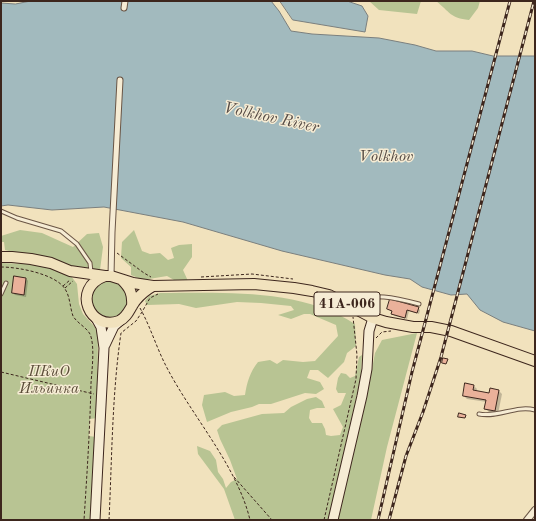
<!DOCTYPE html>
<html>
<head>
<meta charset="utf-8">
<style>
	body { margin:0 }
	#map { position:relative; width:536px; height:521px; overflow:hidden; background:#f1e2bd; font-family:"Old Standard TT",serif }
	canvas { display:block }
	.frame { position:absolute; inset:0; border:2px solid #3d261d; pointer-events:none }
</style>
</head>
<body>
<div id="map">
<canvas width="536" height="521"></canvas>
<div class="frame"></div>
</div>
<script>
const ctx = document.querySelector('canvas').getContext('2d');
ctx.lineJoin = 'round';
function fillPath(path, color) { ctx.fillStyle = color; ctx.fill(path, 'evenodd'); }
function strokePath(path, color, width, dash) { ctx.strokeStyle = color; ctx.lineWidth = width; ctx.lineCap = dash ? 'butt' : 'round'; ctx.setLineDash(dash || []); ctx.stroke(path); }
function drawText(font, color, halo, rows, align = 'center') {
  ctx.font = font + ' "Old Standard TT",serif'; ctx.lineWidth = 3; ctx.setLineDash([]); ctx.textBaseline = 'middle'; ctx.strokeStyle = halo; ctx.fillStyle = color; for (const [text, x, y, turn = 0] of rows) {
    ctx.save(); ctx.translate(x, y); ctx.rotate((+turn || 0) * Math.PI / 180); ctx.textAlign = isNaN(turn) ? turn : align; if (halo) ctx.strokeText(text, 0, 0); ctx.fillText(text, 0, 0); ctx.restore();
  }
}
fillPath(new Path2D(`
	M 369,1 L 421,1 L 417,14 L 379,10 Z
	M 436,1 L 480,1 L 478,8 L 469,20 C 450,18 450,12 436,1 Z
	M 20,230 L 42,233 L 73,247 L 87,234 L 99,233 L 103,247 L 100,270 L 74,267 L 5,250 L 4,242 L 1,242 L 1,236 Z
	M 134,230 L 142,251 L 150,254 L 160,253 L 168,260 L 174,258 L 171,248 L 179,245 L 192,244 L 192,257 L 183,270 L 188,281 L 174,280 L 167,276 L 143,280 L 131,275 L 131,267 L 121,258 L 122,242 Z
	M 1,263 L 29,264 L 49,268 L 71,276 L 77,284 L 79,304 L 83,314 L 95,327 L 98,335 L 97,418 L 90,419 L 89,436 L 96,437 L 90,520 L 1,520 Z
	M91 299a19 19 0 1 1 38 0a19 19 0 1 1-38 0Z
	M 160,293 C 223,293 300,288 355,324 L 356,346 L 347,353 L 344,362 L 328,378 L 318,370 L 310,370 L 307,378 L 320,382 L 324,389 L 316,394 L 305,393 L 271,404 L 259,404 L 252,407 L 231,412 L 207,422 L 202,405 L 204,395 L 225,392 L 234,396 L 245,395 C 247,382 250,372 258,362 L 270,360 L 277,364 L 283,360 L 303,362 L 315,361 L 338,336 L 336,325 L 310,314 L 304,314 L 291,319 L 278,315 L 294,310 L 291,306 L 261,303 L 237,302 L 196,308 L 179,304 L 147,305 L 145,301 L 149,296 Z
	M 417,333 L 387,447 L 371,520 L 338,520 L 366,401 L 375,353 L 382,340 Z
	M 362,355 L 361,377 L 328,520 L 235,520 L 224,489 L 198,454 L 197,446 L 210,451 L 216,460 L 218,472 L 223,479 L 226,488 L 231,482 L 237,479 L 230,460 L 220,439 L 217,430 L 222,425 L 262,414 L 284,413 L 291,407 L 307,399 L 316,397 L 322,401 L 325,408 L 317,408 L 310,410 L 309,418 L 312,423 L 322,423 L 325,429 L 326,435 L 331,436 L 340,435 L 343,427 L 333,409 L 341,405 L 346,393 L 338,393 L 336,389 L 338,378 L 341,373 L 346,374 L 350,378 L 355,376 L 359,357 Z`), '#b8c493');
const water = new Path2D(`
	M 31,1 L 271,1 L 279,11 L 291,31 L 312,34 L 379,38 L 415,45 L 436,51 L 472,51 L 493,56 L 535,56 L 535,331 L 503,322 L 480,310 L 467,294 L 451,295 L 422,287 L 410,279 L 385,275 L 282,251 L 183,222 L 104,207 L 52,210 L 8,205 L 1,206 L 1,3 L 15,4 Z
	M 280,1 L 347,1 L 362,6 L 368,16 L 365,32 L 293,20 Z`);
fillPath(water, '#a2babe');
strokePath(water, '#7a7f7e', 1);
fillPath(new Path2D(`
	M 26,278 L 28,281 L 26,297 L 15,295 L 13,293 Z
	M 418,308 L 420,310 L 419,314 L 409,311 L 407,319 L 395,316 L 392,314 L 393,312 L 388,309 Z
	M 466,385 L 474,386 L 477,389 L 476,392 L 490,394 L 491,389 L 499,391 L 502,394 L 498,414 L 489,412 L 486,409 L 487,402 L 467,399 L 464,396 Z`), '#0003');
const building = new Path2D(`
	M 14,276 L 26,278 L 24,295 L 12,293 Z
	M 390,299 L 419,307 L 417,313 L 407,310 L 405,318 L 391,314 L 392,311 L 387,309 Z
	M 443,358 L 448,359 L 446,364 L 442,363 Z
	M 465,383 L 474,385 L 473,390 L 489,393 L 490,388 L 499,390 L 495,411 L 484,409 L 486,400 L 463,396 Z
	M 459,413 L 466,415 L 465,418 L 458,417 Z`);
fillPath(building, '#eab19a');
strokePath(building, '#3d261d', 1);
const service = new Path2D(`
	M 1,211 L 17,218 L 61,231 L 77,244 L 90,263 L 91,272
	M 1,294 L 6,283
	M 349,302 C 372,292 396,298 419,304
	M 479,414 C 498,418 516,405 535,410`);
const pedestrian = new Path2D(`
	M 124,8 L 125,1
	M 111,276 L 112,232 L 120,80`);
const minor = new Path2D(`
	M 527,520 L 535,510`);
const secondary = new Path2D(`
	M 105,345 L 114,326 L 122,319
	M 95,520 L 104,348 L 101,327 L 96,318
	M 333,520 L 362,396 L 367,369 L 369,331 L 373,318`);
const primary = new Path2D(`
	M 1,257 L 12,257 L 31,259 L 51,263 L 70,271 L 105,276 L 111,276 L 133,283 L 153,286 L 254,284 L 294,288 L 312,291 L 329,295 L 373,318 L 386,322 L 413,327 L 431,327 L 451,331 L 535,361
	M 105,276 C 70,289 91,332 119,321 C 128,317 130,307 136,300 C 141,294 146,290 153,286
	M 122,280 C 130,288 133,294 132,306`);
strokePath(service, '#6a5545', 5);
strokePath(pedestrian, '#6a5545', 7);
strokePath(minor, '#6a5545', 8);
strokePath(secondary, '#3d261d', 11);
strokePath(primary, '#3d261d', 12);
strokePath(new Path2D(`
	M 117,253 L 144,273 L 151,277
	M 1,267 C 18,267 56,274 65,289 C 70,296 70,308 73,316 C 77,323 86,327 90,334 C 95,345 92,370 91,383 C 90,428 87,474 84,520
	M 201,277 L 252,274 L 293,279
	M 63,286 L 70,280
	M 65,288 L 73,281
	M 140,308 C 150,326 156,346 165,364 C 190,414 237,465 250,520
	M 376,338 L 382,332 L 391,331
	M 1,372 L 94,394
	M 234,477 L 272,520
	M 109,520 C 112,458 112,394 121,333 L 136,321 L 142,312 L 150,298 L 158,294
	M 324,520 L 356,379 L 357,355 L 353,317`), '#3d261d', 1, [3, 2]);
strokePath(service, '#f6ecd4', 3);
strokePath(pedestrian, '#f6ecd4', 5);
strokePath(minor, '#f6ecd4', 6);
strokePath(secondary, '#f6ecd4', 9);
strokePath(primary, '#f1e2bd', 10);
const rail = new Path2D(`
	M 378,520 L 412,372 L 510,1
	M 389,520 L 406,456 L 423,412 L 441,357 L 534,1`);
strokePath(rail, '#3d261d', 3);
strokePath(rail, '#f6ecd4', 1.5, [4.5]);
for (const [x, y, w] of [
	[347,304,66]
]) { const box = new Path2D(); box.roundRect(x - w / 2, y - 12, w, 24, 3); ctx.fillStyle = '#f6ecd4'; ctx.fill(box); strokePath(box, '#3d261d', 1); }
drawText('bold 14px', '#3d261d', null, [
	["41А-006",347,304]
]);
drawText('italic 15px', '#5c4e3a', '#f6ecd4', [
	["ПКиО",49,372],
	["Ильинка",49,389]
]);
drawText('italic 16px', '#564b45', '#f6ecd4', [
	["Volkhov River",271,118,12],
	["Volkhov",386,157]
]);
</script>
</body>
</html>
